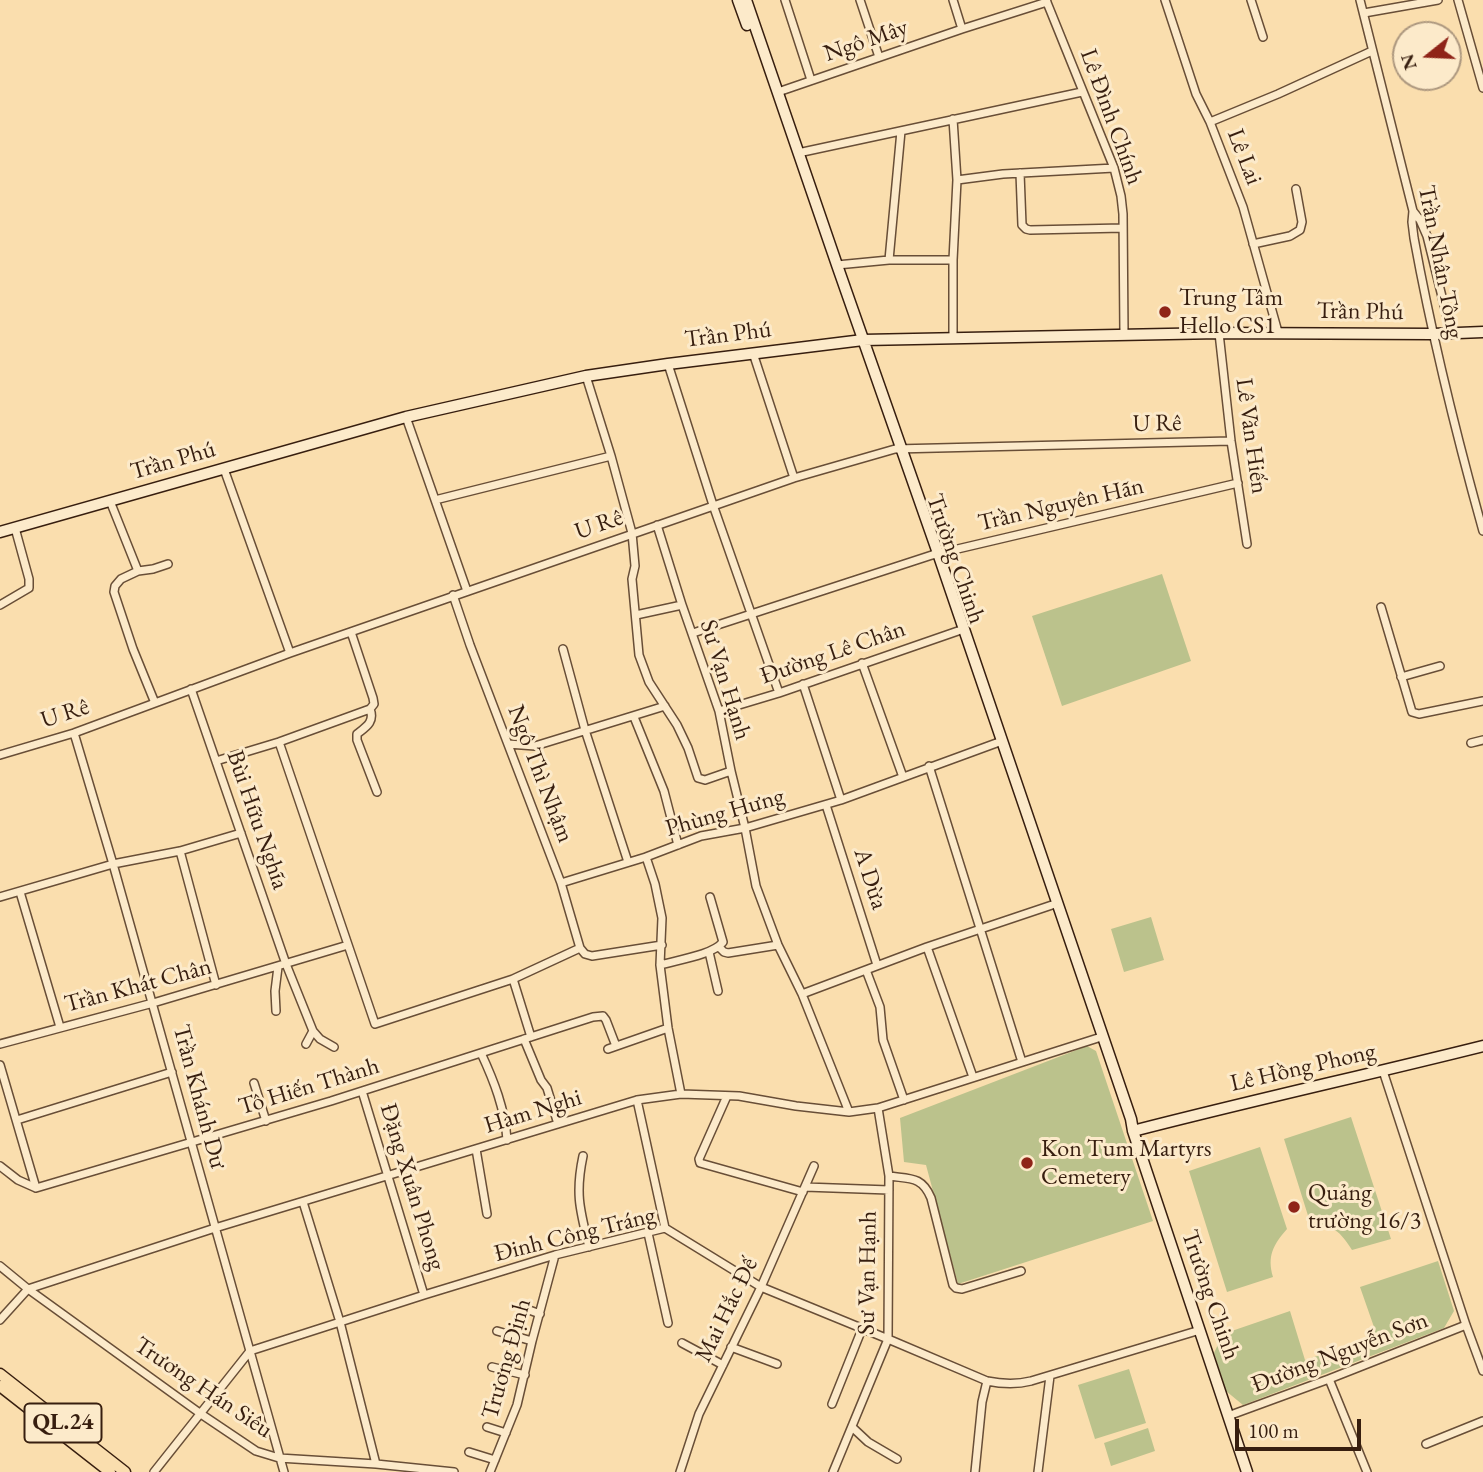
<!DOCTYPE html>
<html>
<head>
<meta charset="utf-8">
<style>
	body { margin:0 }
	#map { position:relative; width:1483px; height:1472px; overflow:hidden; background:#fadeae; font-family:"EB Garamond",serif }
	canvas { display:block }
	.north { position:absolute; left:1392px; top:21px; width:70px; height:70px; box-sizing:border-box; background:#fceaca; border:2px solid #ad987f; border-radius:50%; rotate:252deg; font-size:19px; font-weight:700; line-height:28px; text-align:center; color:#371e0f }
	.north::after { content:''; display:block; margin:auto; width:24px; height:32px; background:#8f2418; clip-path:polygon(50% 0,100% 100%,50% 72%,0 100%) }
	.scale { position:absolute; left:1235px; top:1419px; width:126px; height:32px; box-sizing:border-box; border:4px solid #371e0f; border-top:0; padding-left:9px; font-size:21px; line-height:24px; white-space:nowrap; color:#371e0f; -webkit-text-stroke:5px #fceaca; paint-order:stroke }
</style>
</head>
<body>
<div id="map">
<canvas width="1483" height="1472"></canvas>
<div class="north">N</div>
<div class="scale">100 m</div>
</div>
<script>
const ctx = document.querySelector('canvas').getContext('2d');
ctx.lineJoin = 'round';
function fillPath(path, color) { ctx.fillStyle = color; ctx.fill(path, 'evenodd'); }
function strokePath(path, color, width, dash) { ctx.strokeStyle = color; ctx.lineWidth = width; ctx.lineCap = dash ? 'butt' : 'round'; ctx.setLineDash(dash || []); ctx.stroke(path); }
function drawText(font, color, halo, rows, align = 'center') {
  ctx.font = font + ' "EB Garamond",serif'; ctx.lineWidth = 6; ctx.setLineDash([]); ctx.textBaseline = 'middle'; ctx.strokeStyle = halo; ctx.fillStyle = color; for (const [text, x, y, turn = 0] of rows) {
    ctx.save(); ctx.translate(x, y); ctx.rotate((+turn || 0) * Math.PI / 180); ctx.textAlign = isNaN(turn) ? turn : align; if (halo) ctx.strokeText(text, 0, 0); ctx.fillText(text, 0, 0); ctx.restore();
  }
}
fillPath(new Path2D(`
	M 1162,574 L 1191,661 L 1062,706 L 1032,616 Z
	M 1151,917 L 1164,960 L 1124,972 L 1111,929 Z
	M 1087,1046 L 1096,1051 L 1153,1221 L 958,1284 L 926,1165 L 904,1162 L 900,1118 Z
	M 1351,1117 L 1391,1239 L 1352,1250 C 1340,1231 1334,1226 1310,1222 L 1284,1139 Z
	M 1260,1147 L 1287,1229 C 1273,1245 1267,1256 1273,1277 L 1227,1292 L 1189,1171 Z
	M 1438,1261 L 1454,1311 L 1444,1328 L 1243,1405 L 1226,1391 L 1214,1353 L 1223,1334 L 1290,1311 L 1305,1360 L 1363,1341 L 1374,1327 L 1360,1287 Z
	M 1129,1369 L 1146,1423 L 1095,1439 L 1078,1385 Z
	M 1148,1428 L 1155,1451 L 1111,1466 L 1104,1443 Z`), '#bbc28c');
const street = new Path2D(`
	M 785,0 L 811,80
	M 860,0 L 879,57
	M 953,0 L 962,29
	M 1046,0 L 1114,168 L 1121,196 L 1123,214 L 1124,334
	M 1165,0 L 1196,94 L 1210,122 L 1243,207 L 1278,332
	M 1251,0 L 1263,37
	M 1360,0 L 1413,211 L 1412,222 L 1414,238 C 1432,337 1456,434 1483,531
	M 1458,0 L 1483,88
	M 1364,13 L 1438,0
	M 778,92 L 962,29 L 1047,2
	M 1210,122 L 1278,94 L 1372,51
	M 798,153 L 1082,92
	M 1020,173 L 1022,225 L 1026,229 L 1030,230 L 1123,228
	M 957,180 L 1003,174 L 1114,168
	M 1413,211 L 1420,220 L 1427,236 L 1451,333
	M 1253,244 L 1290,236 L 1300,230 L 1302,222 L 1296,189
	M 889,260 L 901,131
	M 837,265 L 889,260 L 953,260
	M 1219,333 L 1231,441 L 1247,544
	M 953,337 L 953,260 L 957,180 L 953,119
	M 753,353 L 794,478
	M 668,364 L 713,505 L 779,693
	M 586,376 L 611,456 L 632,533 L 635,566 L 632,579 L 639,655 L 649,682 L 677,725 L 688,748 L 698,778 L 705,780 L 731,771
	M 406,417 L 467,591
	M 224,469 L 290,653
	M 435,500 L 611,456
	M 110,501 L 138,571 L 121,579 L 115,586 L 114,592 L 133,649 L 155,703
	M 657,525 L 682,605
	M 138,571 L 153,569 L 168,564
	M 453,595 L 470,645 L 561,883 L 646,857
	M 0,605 L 29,588 L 29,579 L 15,528
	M 1381,607 L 1412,712 L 1419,714 L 1483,701
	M 636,615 L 682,605 L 719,711 L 731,771 L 745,828 L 756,886 L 778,945 L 802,994 L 849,1112
	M 693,633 L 932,555 L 1238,483
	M 563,649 L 585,730 L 628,862
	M 862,663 L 903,777
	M 1401,677 L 1440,666
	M 803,684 L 841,800
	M 191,689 L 286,964 L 313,1031 L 320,1039 L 334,1047
	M 370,709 C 375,722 366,727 357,734 L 357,740 L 377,792
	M 719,711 L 779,693 L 958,631
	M 634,717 L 664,791 L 678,845
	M 74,733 L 113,864 L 284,1472
	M 279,742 L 375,1024 L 513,979
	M 1471,743 L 1483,740
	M 508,744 L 535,746 L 665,706
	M 0,755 L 74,733 L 290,653 L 794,478 L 895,449 L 1231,441
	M 216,761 L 279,742 L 370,709 L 374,704 L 373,698 L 351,632
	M 929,766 L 1022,1062
	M 826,805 L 877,965
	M 180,851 L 216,985
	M 561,883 L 580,948 L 585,954 L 592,956 L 662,945
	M 20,892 L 60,1027
	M 0,897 L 113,864 L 180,851 L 241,833
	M 719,947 L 724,952 L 728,953 L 778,945
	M 927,947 L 973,1077
	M 709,952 L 718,991
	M 660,965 C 677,960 713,955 723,942 L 710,897
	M 866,970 L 880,1007 L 883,1040 L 904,1100
	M 802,994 L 927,947 L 1052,905
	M 276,1011 L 275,991 L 278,967
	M 531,1037 L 513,979 L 580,948
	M 524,1039 L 541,1080 L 547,1088 L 558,1124
	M 0,1044 L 153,1003 L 348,945
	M 306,1044 L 313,1031
	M 608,1049 L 668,1028
	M 481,1053 C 494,1081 505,1109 507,1140
	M 0,1065 L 36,1188
	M 1383,1071 L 1466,1325 L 1483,1371
	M 254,1083 L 266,1121
	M 362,1091 L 424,1295
	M 681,1094 L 668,1028 L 660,965 L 662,918 L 655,884 L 646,857 L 701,836 L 745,828 L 841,800 L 1002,741
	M 727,1096 L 699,1159 L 700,1163 L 803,1192
	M 637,1100 L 665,1228
	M 17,1120 L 172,1072
	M 476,1149 L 487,1214
	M 583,1156 C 575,1194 580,1210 589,1247
	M 0,1166 L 18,1180 L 36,1188 L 331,1101 L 593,1017 L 603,1016 L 606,1020 L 616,1046
	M 889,1176 C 910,1179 922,1176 931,1198 L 953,1285 L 956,1288 L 962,1289 L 1021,1271
	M 805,1187 L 889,1190
	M 303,1202 L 340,1322 L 376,1464
	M 648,1233 L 668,1323
	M 0,1266 L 28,1289 L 201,1414 L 256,1451 L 279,1458 L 376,1464 L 454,1472
	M 521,1307 L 540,1314
	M 0,1320 L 28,1289 L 215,1228 L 637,1100 L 681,1094 L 739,1096 L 796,1106 L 849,1112 L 878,1108 L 1098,1038
	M 497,1331 L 532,1341
	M 682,1343 L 723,1365
	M 731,1347 L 777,1364
	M 492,1367 L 525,1375
	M 1329,1379 L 1367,1472
	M 832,1404 L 862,1329
	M 1228,1416 L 1329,1379 L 1466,1325
	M 487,1427 L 506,1433
	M 852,1427 L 868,1442 L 897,1459
	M 1426,1444 L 1483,1421
	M 469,1452 L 495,1460
	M 154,1472 L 250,1351 L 424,1295 L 555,1255 L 665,1228 L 761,1287 L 888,1339 L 987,1381 C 1002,1384 1015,1385 1031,1381 L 1200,1330
	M 490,1472 L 517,1405 L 532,1341 L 555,1255
	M 680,1472 L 699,1414 L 761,1287 L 814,1166
	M 833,1472 L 888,1339 L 889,1176 L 878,1108
	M 975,1472 L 982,1402 L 987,1381
	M 1038,1472 L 1050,1376`);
const secondary = new Path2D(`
	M 738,0 L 747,25
	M 746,0 L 837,265 L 938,553 L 1131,1119 L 1133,1131 L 1247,1472
	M 0,532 L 406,417 L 586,376 L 668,364 L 863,340 L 1219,333 L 1433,334 L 1483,332
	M 1133,1131 C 1249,1101 1367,1075 1483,1046`);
const primary = new Path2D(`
	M 0,1374 L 125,1472
	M 0,1386 L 110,1472`);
strokePath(street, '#684e37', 10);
strokePath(secondary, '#371e0f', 13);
strokePath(primary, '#371e0f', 13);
strokePath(street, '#fceaca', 7);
strokePath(secondary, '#fceaca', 10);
strokePath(primary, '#fadeae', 10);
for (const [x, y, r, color] of [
	[1165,312,7,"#8f2418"],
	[1027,1163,7,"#8f2418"],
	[1294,1207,7,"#8f2418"]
]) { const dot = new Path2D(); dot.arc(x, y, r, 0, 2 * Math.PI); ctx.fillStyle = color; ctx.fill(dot); strokePath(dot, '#fceaca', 2.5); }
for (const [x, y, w] of [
	[63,1423,77]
]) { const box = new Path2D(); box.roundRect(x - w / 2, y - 19.5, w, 39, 5); ctx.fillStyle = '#fceaca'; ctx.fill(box); strokePath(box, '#371e0f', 2); }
drawText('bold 23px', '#371e0f', null, [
	["QL.24",63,1423]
]);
drawText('24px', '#371e0f', '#fceaca', [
	["Ngô Mây",866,41,-19],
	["Lê Đình Chính",1111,117,70],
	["Lê Lai",1244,157,69],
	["Trần Nhân Tông",1440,262,79],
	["Trần Phú",1360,312,1],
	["Trần Phú",728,335,-7],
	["U Rê",1157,424,-1],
	["Lê Văn Hiến",1251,436,82],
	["Trần Phú",173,461,-16],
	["Trần Nguyên Hãn",1061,505,-13],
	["U Rê",599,525,-19],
	["Trường Chinh",955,559,71],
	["Đường Lê Chân",833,653,-19],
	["Sư Vạn Hạnh",725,680,73],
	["U Rê",65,714,-18],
	["Ngô Thì Nhậm",540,774,69],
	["Phùng Hưng",725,813,-16],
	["Bùi Hữu Nghĩa",257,820,71],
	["A Dừa",870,879,72],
	["Trần Khát Chân",138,986,-15],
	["Lê Hồng Phong",1303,1068,-13],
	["Tô Hiến Thành",309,1087,-17],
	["Trần Khánh Dư",199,1097,75],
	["Hàm Nghi",533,1112,-17],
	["Đặng Xuân Phong",412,1187,73],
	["Đinh Công Tráng",575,1235,-14],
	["Sư Vạn Hạnh",868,1273,-89],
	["Trường Chinh",1210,1295,71],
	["Mai Hắc Đế",727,1310,-64],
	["Đường Nguyễn Sơn",1340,1353,-21],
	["Trương Định",507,1359,-74],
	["Trương Hán Siêu",203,1388,34]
]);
drawText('24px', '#371e0f', '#fceaca', [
	["Trung Tâm",1179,298],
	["Hello CS1",1179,326],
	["Kon Tum Martyrs",1041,1149],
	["Cemetery",1041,1177],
	["Quảng",1308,1193],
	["trường 16/3",1308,1221]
], 'left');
</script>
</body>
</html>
